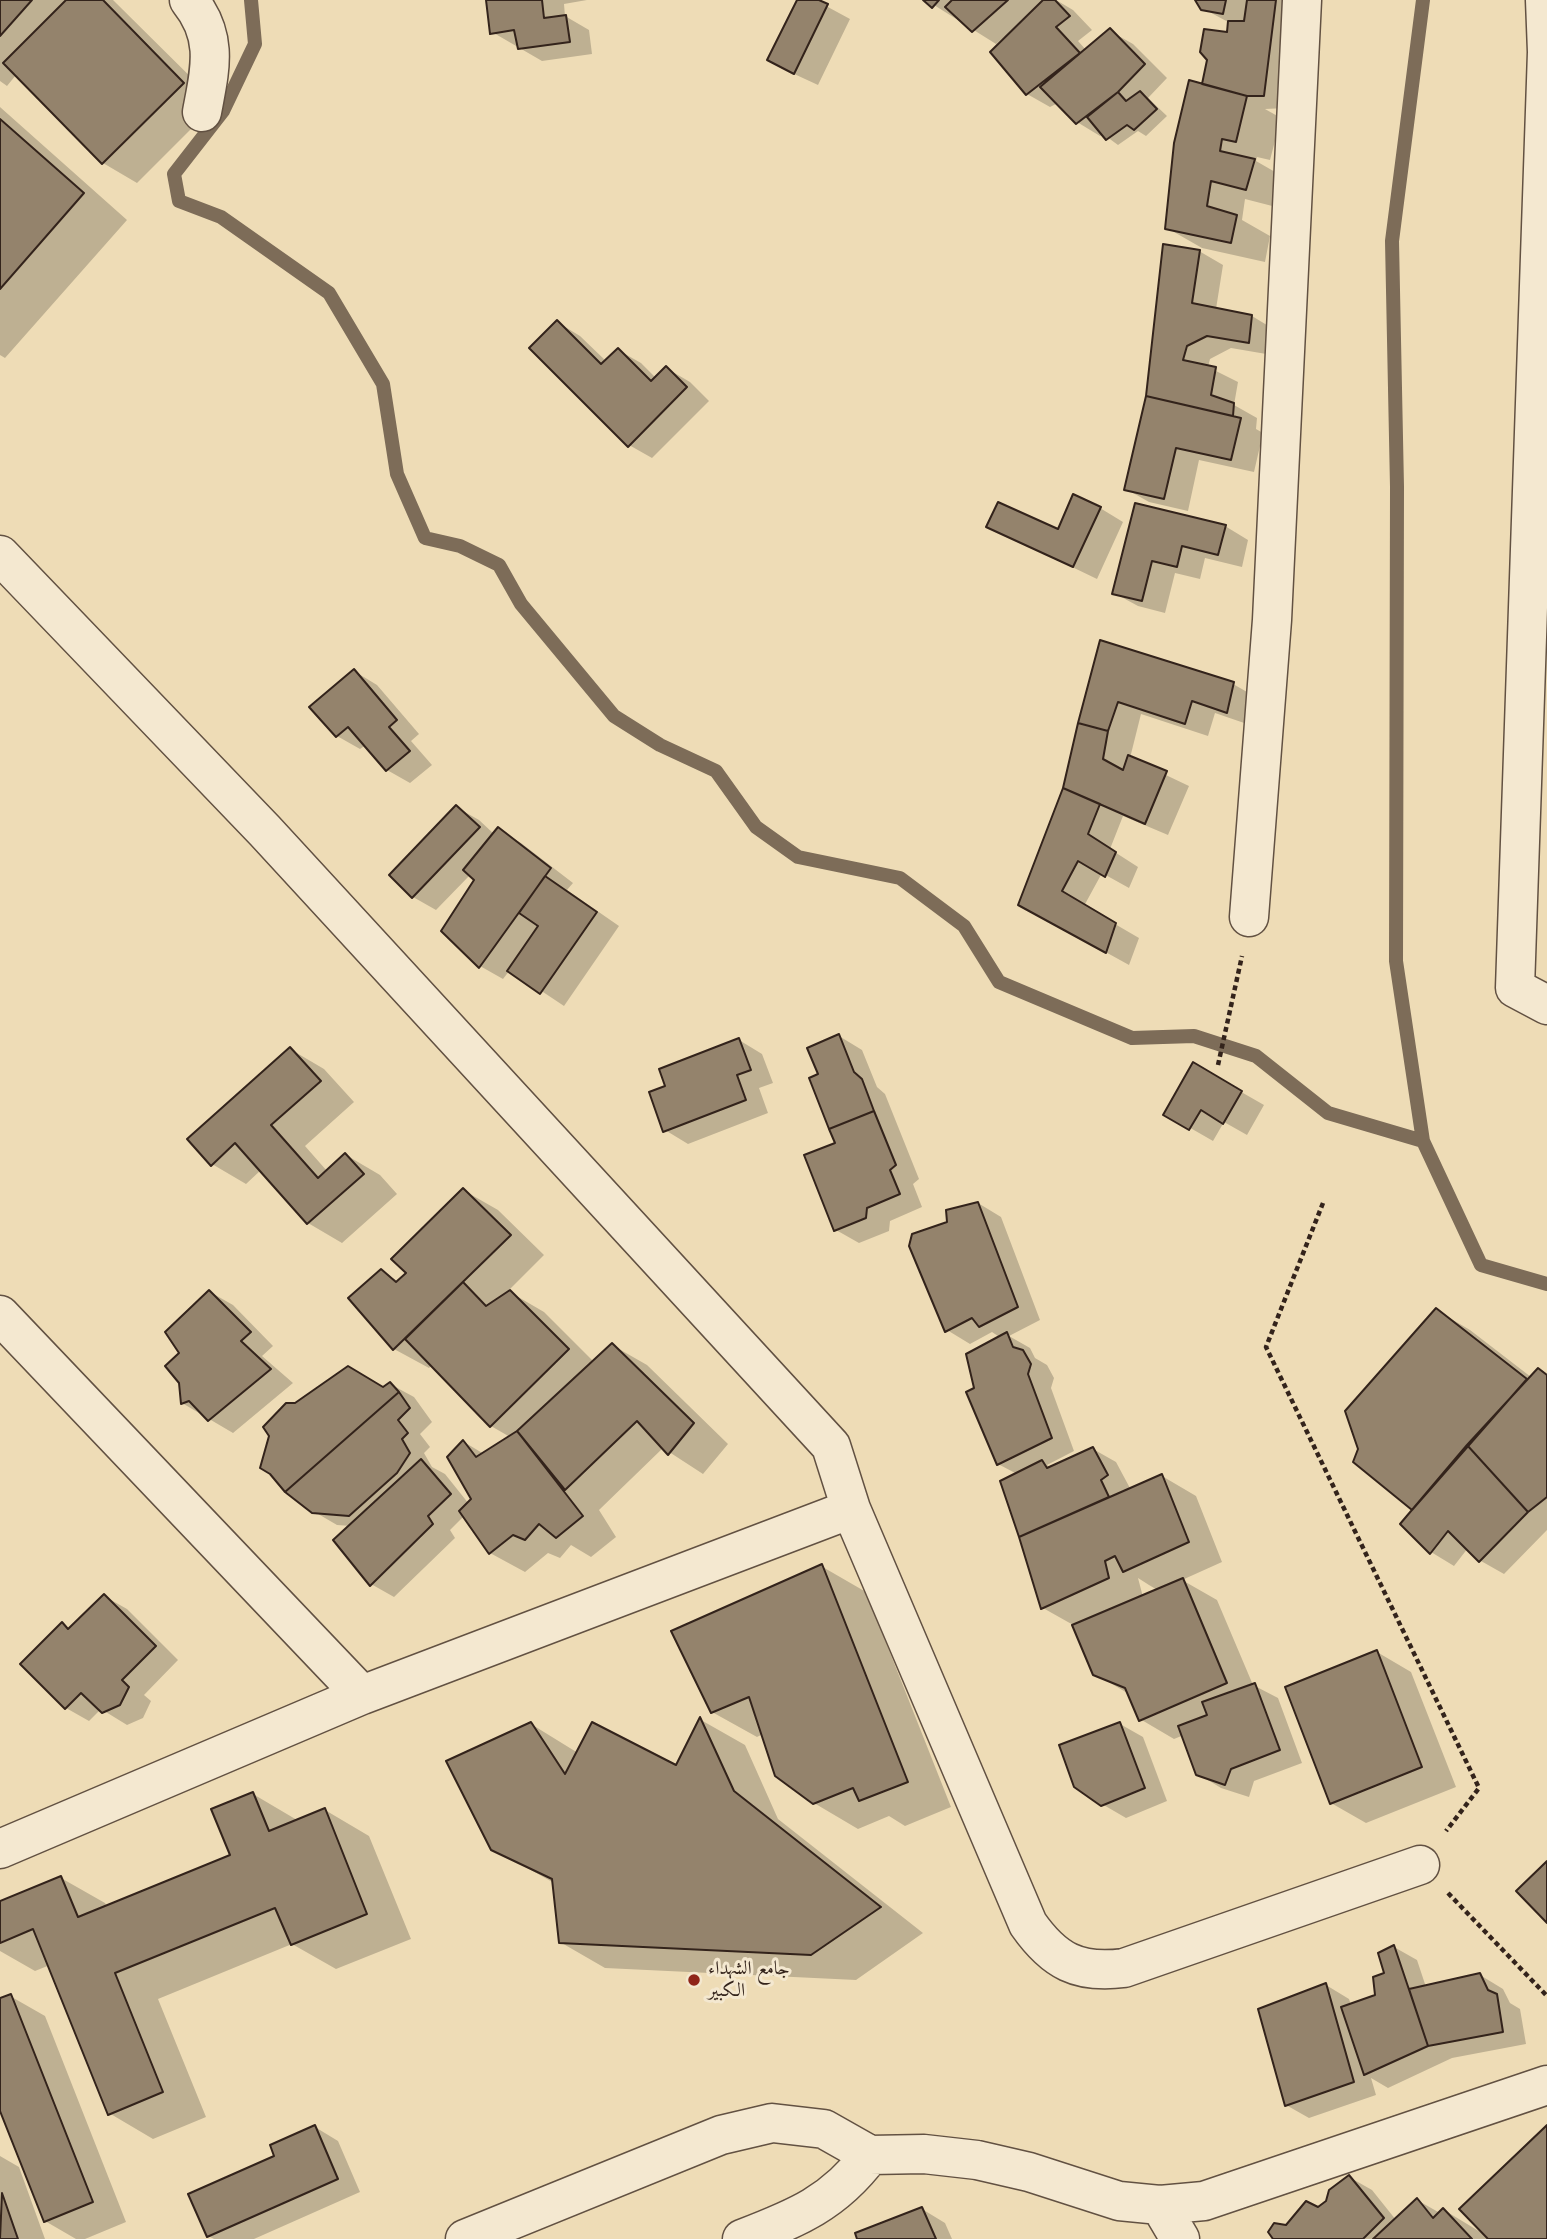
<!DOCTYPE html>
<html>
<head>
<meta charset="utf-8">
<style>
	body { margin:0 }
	canvas { display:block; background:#eedcb6 }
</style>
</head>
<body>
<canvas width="1547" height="2239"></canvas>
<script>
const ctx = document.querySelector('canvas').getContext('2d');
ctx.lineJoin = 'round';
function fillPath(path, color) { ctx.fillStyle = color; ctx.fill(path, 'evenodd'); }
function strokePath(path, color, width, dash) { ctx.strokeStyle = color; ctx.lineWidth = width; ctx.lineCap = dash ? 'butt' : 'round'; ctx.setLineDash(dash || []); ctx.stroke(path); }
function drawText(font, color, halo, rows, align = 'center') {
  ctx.font = font + ' "Old Standard TT",Amiri,serif'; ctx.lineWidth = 6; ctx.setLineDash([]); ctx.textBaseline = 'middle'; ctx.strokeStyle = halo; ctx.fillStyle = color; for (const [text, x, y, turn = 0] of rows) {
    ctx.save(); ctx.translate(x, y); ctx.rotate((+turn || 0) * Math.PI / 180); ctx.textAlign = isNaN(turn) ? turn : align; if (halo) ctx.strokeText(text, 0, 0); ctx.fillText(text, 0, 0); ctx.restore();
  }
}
fillPath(new Path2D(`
	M 0,0 L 113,0 L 217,103 L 137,183 L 103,163 L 16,75 L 7,86 L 0,81 Z
	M 487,0 L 587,0 L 564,4 L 565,16 L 589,30 L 592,54 L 542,61 L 492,32 Z
	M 799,0 L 815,0 L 850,19 L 818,85 L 792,73 Z
	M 926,0 L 1056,0 L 1073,10 L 1092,30 L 1078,41 L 1086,50 L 1110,31 L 1133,44 L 1167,78 L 1148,98 L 1167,116 L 1146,136 L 1138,131 L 1118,145 L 1103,134 L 1100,136 L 1077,122 L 1058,103 L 1050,107 L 1027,94 L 1004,37 L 996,44 Z
	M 1197,0 L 1301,0 L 1287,108 L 1265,109 L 1281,118 L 1270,160 L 1257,157 L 1256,161 L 1289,180 L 1280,208 L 1245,199 L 1242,220 L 1270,236 L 1265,262 L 1202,248 L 1167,228 L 1203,86 L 1228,33 L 1230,23 L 1202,8 Z
	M 0,107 L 127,220 L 5,358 L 0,355 Z
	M 1164,246 L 1199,251 L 1223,265 L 1216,309 L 1252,316 L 1275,330 L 1272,355 L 1231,348 L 1210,359 L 1208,367 L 1238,382 L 1234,405 L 1257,418 L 1256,429 L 1263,433 L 1254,472 L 1199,460 L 1188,511 L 1149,502 L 1126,489 L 1147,397 Z
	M 557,322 L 580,336 L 606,361 L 618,350 L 641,363 L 656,378 L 666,368 L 690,382 L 709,401 L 652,458 L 629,445 Z
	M 1136,505 L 1225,526 L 1248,540 L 1242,567 L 1205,558 L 1200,579 L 1175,573 L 1165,613 L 1138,606 L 1114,593 Z
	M 1100,508 L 1123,522 L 1097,579 L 989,527 L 1058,532 Z
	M 1101,642 L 1233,684 L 1256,697 L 1250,725 L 1215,713 L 1208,736 L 1141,714 L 1130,758 L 1189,786 L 1168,835 L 1123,816 L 1110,849 L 1138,867 L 1129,888 L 1102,873 L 1084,906 L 1139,938 L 1129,965 L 1044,918 L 1065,788 Z
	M 354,671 L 377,685 L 419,734 L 411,741 L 432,765 L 410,783 L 387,770 L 366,745 L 360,749 L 337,736 Z
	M 456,807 L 479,820 L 494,834 L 498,830 L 521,843 L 573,883 L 567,890 L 619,926 L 564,1006 L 510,970 L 503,979 L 480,966 L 476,880 L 470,875 L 436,910 L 413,897 Z
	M 839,1036 L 862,1050 L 877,1087 L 885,1094 L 919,1179 L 913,1184 L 922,1207 L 890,1221 L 889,1231 L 859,1243 L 836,1230 L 837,1144 L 820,1075 Z
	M 739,1040 L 762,1054 L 773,1083 L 759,1088 L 768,1113 L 688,1144 L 665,1130 L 667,1087 Z
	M 290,1049 L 324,1069 L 354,1102 L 305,1146 L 327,1171 L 346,1155 L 380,1175 L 397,1194 L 342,1243 L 308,1223 L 261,1170 L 246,1184 L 212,1164 Z
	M 1194,1065 L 1264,1105 L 1247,1135 L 1224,1122 L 1213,1141 L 1166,1114 Z
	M 463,1190 L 498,1210 L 544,1255 L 508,1291 L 544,1312 L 594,1362 L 612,1345 L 647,1365 L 728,1444 L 703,1474 L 663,1448 L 599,1510 L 616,1537 L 591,1557 L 571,1545 L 560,1558 L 548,1553 L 525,1572 L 490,1553 L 464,1516 L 450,1530 L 455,1538 L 394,1597 L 371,1584 L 351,1526 L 337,1525 L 313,1511 L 384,1389 L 390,1384 L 414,1397 L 432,1422 L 420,1434 L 430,1447 L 424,1453 L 432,1467 L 445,1474 L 469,1504 L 474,1499 L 464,1442 L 484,1454 L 510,1437 L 491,1426 L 432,1365 L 429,1368 L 394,1349 L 381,1271 L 399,1282 L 408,1273 Z
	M 978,1203 L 1001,1217 L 1040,1320 L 1009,1336 L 1030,1348 L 1035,1358 L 1047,1365 L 1054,1378 L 1051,1388 L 1074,1451 L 1047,1465 L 1052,1468 L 1093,1449 L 1116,1462 L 1131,1490 L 1162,1476 L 1196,1496 L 1222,1562 L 1182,1580 L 1217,1600 L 1253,1685 L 1278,1698 L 1302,1763 L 1254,1781 L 1249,1797 L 1221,1788 L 1198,1774 L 1184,1735 L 1174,1739 L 1140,1719 L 1129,1694 L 1095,1674 L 1075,1626 L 1043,1608 L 1002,1482 L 1017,1474 L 998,1464 L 976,1389 L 1001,1338 L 992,1332 L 970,1344 L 947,1330 L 949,1223 ZM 1138,1578 L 1149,1585 L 1159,1591 L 1143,1597 Z
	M 210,1292 L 233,1305 L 273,1346 L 262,1356 L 293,1383 L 233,1433 L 182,1403 L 181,1353 Z
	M 1436,1310 L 1470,1330 L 1531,1377 L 1547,1375 L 1547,1530 L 1504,1574 L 1481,1561 L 1468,1548 L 1454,1566 L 1431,1552 L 1414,1510 Z
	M 821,1566 L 866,1592 L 951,1807 L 905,1826 L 889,1816 L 858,1829 L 814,1803 L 763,1734 L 757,1737 L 712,1712 Z
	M 104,1596 L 127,1609 L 178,1660 L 144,1695 L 151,1701 L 143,1718 L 127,1725 L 101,1709 L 89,1721 L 66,1708 L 62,1624 L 71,1629 Z
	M 1377,1652 L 1411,1672 L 1456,1787 L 1366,1823 L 1331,1803 Z
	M 701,1720 L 745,1745 L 778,1819 L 923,1933 L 856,1980 L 605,1968 L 560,1942 L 554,1883 L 492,1848 L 531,1724 L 578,1753 L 677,1768 Z
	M 1120,1724 L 1143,1737 L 1167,1801 L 1126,1818 L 1102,1804 Z
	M 253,1794 L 297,1820 L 325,1810 L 369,1836 L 411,1939 L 336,1969 L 292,1944 L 158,1999 L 206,2117 L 153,2139 L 109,2113 L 50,1965 L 35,1971 L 0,1951 L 0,1902 L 61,1878 L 105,1903 L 107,1907 L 232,1856 Z
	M 1394,1947 L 1417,1960 L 1426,1987 L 1480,1975 L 1503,1989 L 1510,2003 L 1520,2009 L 1526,2044 L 1452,2058 L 1388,2088 L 1371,2078 L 1376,2095 L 1309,2118 L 1286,2105 L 1326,1985 L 1349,1999 L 1351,2005 L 1377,1997 Z
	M 10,1996 L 45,2016 L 126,2222 L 85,2239 L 76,2239 L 45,2221 L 0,2106 L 0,2000 Z
	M 315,2127 L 338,2141 L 360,2192 L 254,2239 L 214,2239 L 208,2236 L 277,2157 Z
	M 1547,2127 L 1547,2239 L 1275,2239 L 1286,2226 L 1318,2209 L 1349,2177 L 1372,2190 L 1396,2220 L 1417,2200 L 1440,2213 L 1444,2210 L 1482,2233 Z
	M 0,2156 L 19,2167 L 45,2239 L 0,2239 Z
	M 922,2209 L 945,2223 L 952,2239 L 859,2239 Z`), '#0003');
strokePath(new Path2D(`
	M 251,0 L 255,44 L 223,111 L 174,174 L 179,201 L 221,217 L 329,293 L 383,384 L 397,474 L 425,538 L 460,546 L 499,565 L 521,604 L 614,716 L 660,745 L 716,771 L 756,827 L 798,857 L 900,878 L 964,926 L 999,982 L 1132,1038 L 1194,1036 L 1256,1056 L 1328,1113 L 1423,1141
	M 1423,0 L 1392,241 L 1397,487 L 1396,961 L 1423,1141 L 1481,1265 L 1547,1284`), '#7d6c58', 14);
const building = new Path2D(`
	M 0,0 L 32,0 L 0,36 Z
	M 66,0 L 103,0 L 184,83 L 102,164 L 3,63 Z
	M 486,0 L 542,0 L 544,18 L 566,15 L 570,42 L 518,49 L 514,30 L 490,34 Z
	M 797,0 L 819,0 L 828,4 L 794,74 L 767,60 Z
	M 923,0 L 939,0 L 932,8 Z
	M 952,0 L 1008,0 L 972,32 L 945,7 Z
	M 1043,0 L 1055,0 L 1070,16 L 1056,27 L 1080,53 L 1026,95 L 990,52 Z
	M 1195,0 L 1226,0 L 1223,14 L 1201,10 Z
	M 1247,0 L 1276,0 L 1264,96 L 1247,96 L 1202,84 L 1207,60 L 1200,52 L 1204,29 L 1227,32 L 1228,21 L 1244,21 Z
	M 1110,28 L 1145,64 L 1118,92 L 1076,124 L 1040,87 Z
	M 1189,80 L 1247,96 L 1236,142 L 1222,139 L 1220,151 L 1255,159 L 1246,190 L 1211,181 L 1207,206 L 1237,215 L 1231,243 L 1165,229 L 1174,143 Z
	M 1140,91 L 1157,109 L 1134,130 L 1127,125 L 1106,140 L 1087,117 L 1118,92 L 1126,101 Z
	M 0,119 L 84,193 L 0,289 Z
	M 1163,244 L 1200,250 L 1192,303 L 1252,315 L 1249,343 L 1207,336 L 1187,346 L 1183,360 L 1216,367 L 1211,395 L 1234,403 L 1233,416 L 1146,396 Z
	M 557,320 L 601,364 L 618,348 L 651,381 L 666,366 L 687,387 L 628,447 L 529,348 Z
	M 1146,396 L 1241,418 L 1231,460 L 1176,448 L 1164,499 L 1124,490 Z
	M 1073,494 L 1101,507 L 1073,567 L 986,527 L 998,502 L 1058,529 Z
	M 1135,503 L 1226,525 L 1218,555 L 1182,546 L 1177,567 L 1152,561 L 1142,601 L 1112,594 Z
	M 1100,640 L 1234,682 L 1227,713 L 1192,701 L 1185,724 L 1118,702 L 1108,731 L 1078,723 Z
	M 354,669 L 397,720 L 389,727 L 410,751 L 386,771 L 348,727 L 336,737 L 309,707 Z
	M 1078,723 L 1108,731 L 1103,759 L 1123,770 L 1128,755 L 1167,771 L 1145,824 L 1063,788 Z
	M 1063,788 L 1100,804 L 1088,834 L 1116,852 L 1105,877 L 1078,861 L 1062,891 L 1116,923 L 1106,953 L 1018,905 Z
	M 456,805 L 480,827 L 412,898 L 389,875 Z
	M 498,827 L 551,868 L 479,968 L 441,931 L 474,880 L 463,870 Z
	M 545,876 L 597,912 L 540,994 L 507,971 L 538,926 L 519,913 Z
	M 839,1034 L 854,1072 L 862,1079 L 874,1111 L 829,1129 L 809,1078 L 818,1074 L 807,1048 Z
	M 739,1038 L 751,1070 L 737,1075 L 746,1100 L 663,1132 L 649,1092 L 665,1086 L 659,1069 Z
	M 290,1047 L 321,1081 L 271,1125 L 318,1178 L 345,1153 L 364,1174 L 307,1224 L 235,1143 L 211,1166 L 187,1139 Z
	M 1193,1062 L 1242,1091 L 1223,1124 L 1201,1110 L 1189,1130 L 1163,1115 Z
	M 874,1111 L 896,1165 L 890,1170 L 900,1194 L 867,1208 L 866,1218 L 834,1231 L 804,1155 L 835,1143 L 829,1129 Z
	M 463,1188 L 511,1235 L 393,1350 L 348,1298 L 381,1269 L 396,1282 L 406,1273 L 391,1259 Z
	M 978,1202 L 1018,1307 L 979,1327 L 972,1318 L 945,1332 L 909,1246 L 912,1234 L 947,1222 L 946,1210 Z
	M 463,1282 L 486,1306 L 510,1290 L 569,1349 L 490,1427 L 405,1339 Z
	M 209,1290 L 251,1332 L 241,1341 L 271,1369 L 208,1421 L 189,1401 L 181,1404 L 179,1383 L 165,1366 L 179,1353 L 165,1332 Z
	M 1436,1308 L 1527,1379 L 1412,1510 L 1353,1462 L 1358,1449 L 1345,1411 Z
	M 1007,1332 L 1013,1347 L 1023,1350 L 1031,1364 L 1028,1374 L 1052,1438 L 997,1465 L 966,1392 L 974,1388 L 966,1354 Z
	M 612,1343 L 694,1423 L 668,1455 L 637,1421 L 565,1490 L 517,1431 Z
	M 348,1366 L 383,1387 L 390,1382 L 399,1392 L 285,1492 L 270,1474 L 260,1468 L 269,1436 L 263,1427 L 286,1403 L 295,1403 Z
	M 1538,1368 L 1547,1375 L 1547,1497 L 1528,1512 L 1467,1445 Z
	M 399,1392 L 410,1408 L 398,1420 L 408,1433 L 402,1439 L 410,1453 L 397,1473 L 349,1516 L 312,1513 L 285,1492 Z
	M 517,1431 L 583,1516 L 556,1538 L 539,1524 L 525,1540 L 513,1535 L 489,1554 L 459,1511 L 471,1499 L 447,1457 L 463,1440 L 476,1457 Z
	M 1467,1445 L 1528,1512 L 1479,1562 L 1448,1531 L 1430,1554 L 1400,1524 Z
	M 1093,1447 L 1108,1475 L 1101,1480 L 1109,1497 L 1019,1537 L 1000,1481 L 1042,1460 L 1047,1468 Z
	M 421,1459 L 451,1494 L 428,1516 L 433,1524 L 370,1586 L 333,1540 Z
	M 1162,1474 L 1189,1542 L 1123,1572 L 1115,1556 L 1105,1561 L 1109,1578 L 1041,1609 L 1019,1537 Z
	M 822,1564 L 908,1782 L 859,1801 L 853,1788 L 813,1804 L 775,1776 L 749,1697 L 711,1713 L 671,1631 Z
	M 1183,1578 L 1227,1683 L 1139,1721 L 1125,1688 L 1093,1675 L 1072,1625 Z
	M 104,1594 L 156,1646 L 122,1680 L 129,1687 L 120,1705 L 102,1713 L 81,1693 L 65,1709 L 20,1664 L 62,1622 L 68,1629 Z
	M 1377,1650 L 1422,1767 L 1330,1804 L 1285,1687 Z
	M 1255,1683 L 1280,1750 L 1231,1769 L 1225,1785 L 1196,1775 L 1178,1726 L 1207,1715 L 1202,1702 Z
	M 700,1717 L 734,1791 L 881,1907 L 811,1955 L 559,1943 L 552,1879 L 491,1850 L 446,1761 L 531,1722 L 565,1774 L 592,1722 L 676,1765 Z
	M 1120,1722 L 1145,1788 L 1101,1806 L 1074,1787 L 1059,1745 Z
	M 253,1792 L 269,1831 L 325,1808 L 367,1914 L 291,1945 L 275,1908 L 115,1973 L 163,2092 L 108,2115 L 33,1929 L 0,1943 L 0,1901 L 61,1876 L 78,1917 L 230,1855 L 211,1809 Z
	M 1547,1861 L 1547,1923 L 1516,1891 Z
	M 1394,1945 L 1428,2046 L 1364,2075 L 1341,2007 L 1375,1995 L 1373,1977 L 1384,1973 L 1378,1953 Z
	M 1480,1973 L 1488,1990 L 1497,1994 L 1503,2032 L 1428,2046 L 1409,1989 Z
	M 1326,1983 L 1354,2082 L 1285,2106 L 1258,2009 Z
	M 11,1994 L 93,2202 L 44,2222 L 0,2111 L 0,1998 Z
	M 315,2125 L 338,2179 L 207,2237 L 188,2194 L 274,2156 L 270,2145 Z
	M 1547,2125 L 1547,2239 L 1488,2239 L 1459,2209 Z
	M 1349,2175 L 1384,2218 L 1363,2239 L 1273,2239 L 1268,2232 L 1274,2223 L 1286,2225 L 1306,2201 L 1318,2207 L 1326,2201 L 1329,2190 Z
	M 2,2193 L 18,2239 L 0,2239 Z
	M 1417,2198 L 1433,2218 L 1443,2208 L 1472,2239 L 1373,2239 Z
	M 922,2207 L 936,2239 L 857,2239 L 855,2233 Z`);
fillPath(building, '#94836c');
strokePath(building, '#33231b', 2);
const street = new Path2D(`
	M 189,0 C 219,37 210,69 202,112
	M 1545,0 L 1547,52 L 1515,988 L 1547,1005
	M 0,555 L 265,831 L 831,1446 L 851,1509 L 1028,1924 C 1054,1961 1078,1974 1124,1968 L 1420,1865
	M 1249,917 L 1272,620 L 1302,0
	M 0,1315 L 362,1695
	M 0,1849 L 362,1695 L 851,1509
	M 1160,2205 L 1180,2239
	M 465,2239 L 721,2135 L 772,2123 L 824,2129 L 870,2155 L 924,2154 L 977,2160 L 1029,2172 L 1119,2201 L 1160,2205 L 1204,2201 L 1547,2085
	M 742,2239 C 797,2218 834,2203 870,2155`);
strokePath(street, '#625142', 41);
strokePath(new Path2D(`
	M 1218,1065 L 1242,956
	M 1323,1203 L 1266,1347 L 1479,1788 L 1446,1831
	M 1448,1893 L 1547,1996`), '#33231b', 4.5, [5, 3.5]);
strokePath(street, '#f4e8d0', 38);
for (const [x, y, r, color] of [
	[694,1980,7,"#8f2418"]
]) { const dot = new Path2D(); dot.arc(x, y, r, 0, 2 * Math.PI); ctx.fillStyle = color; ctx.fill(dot); strokePath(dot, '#f4e8d0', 2.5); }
drawText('19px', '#33231b', '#f4e8d0', [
	["جامع الشهداء",708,1969],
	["الكبير",708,1991]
], 'left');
</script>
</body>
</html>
